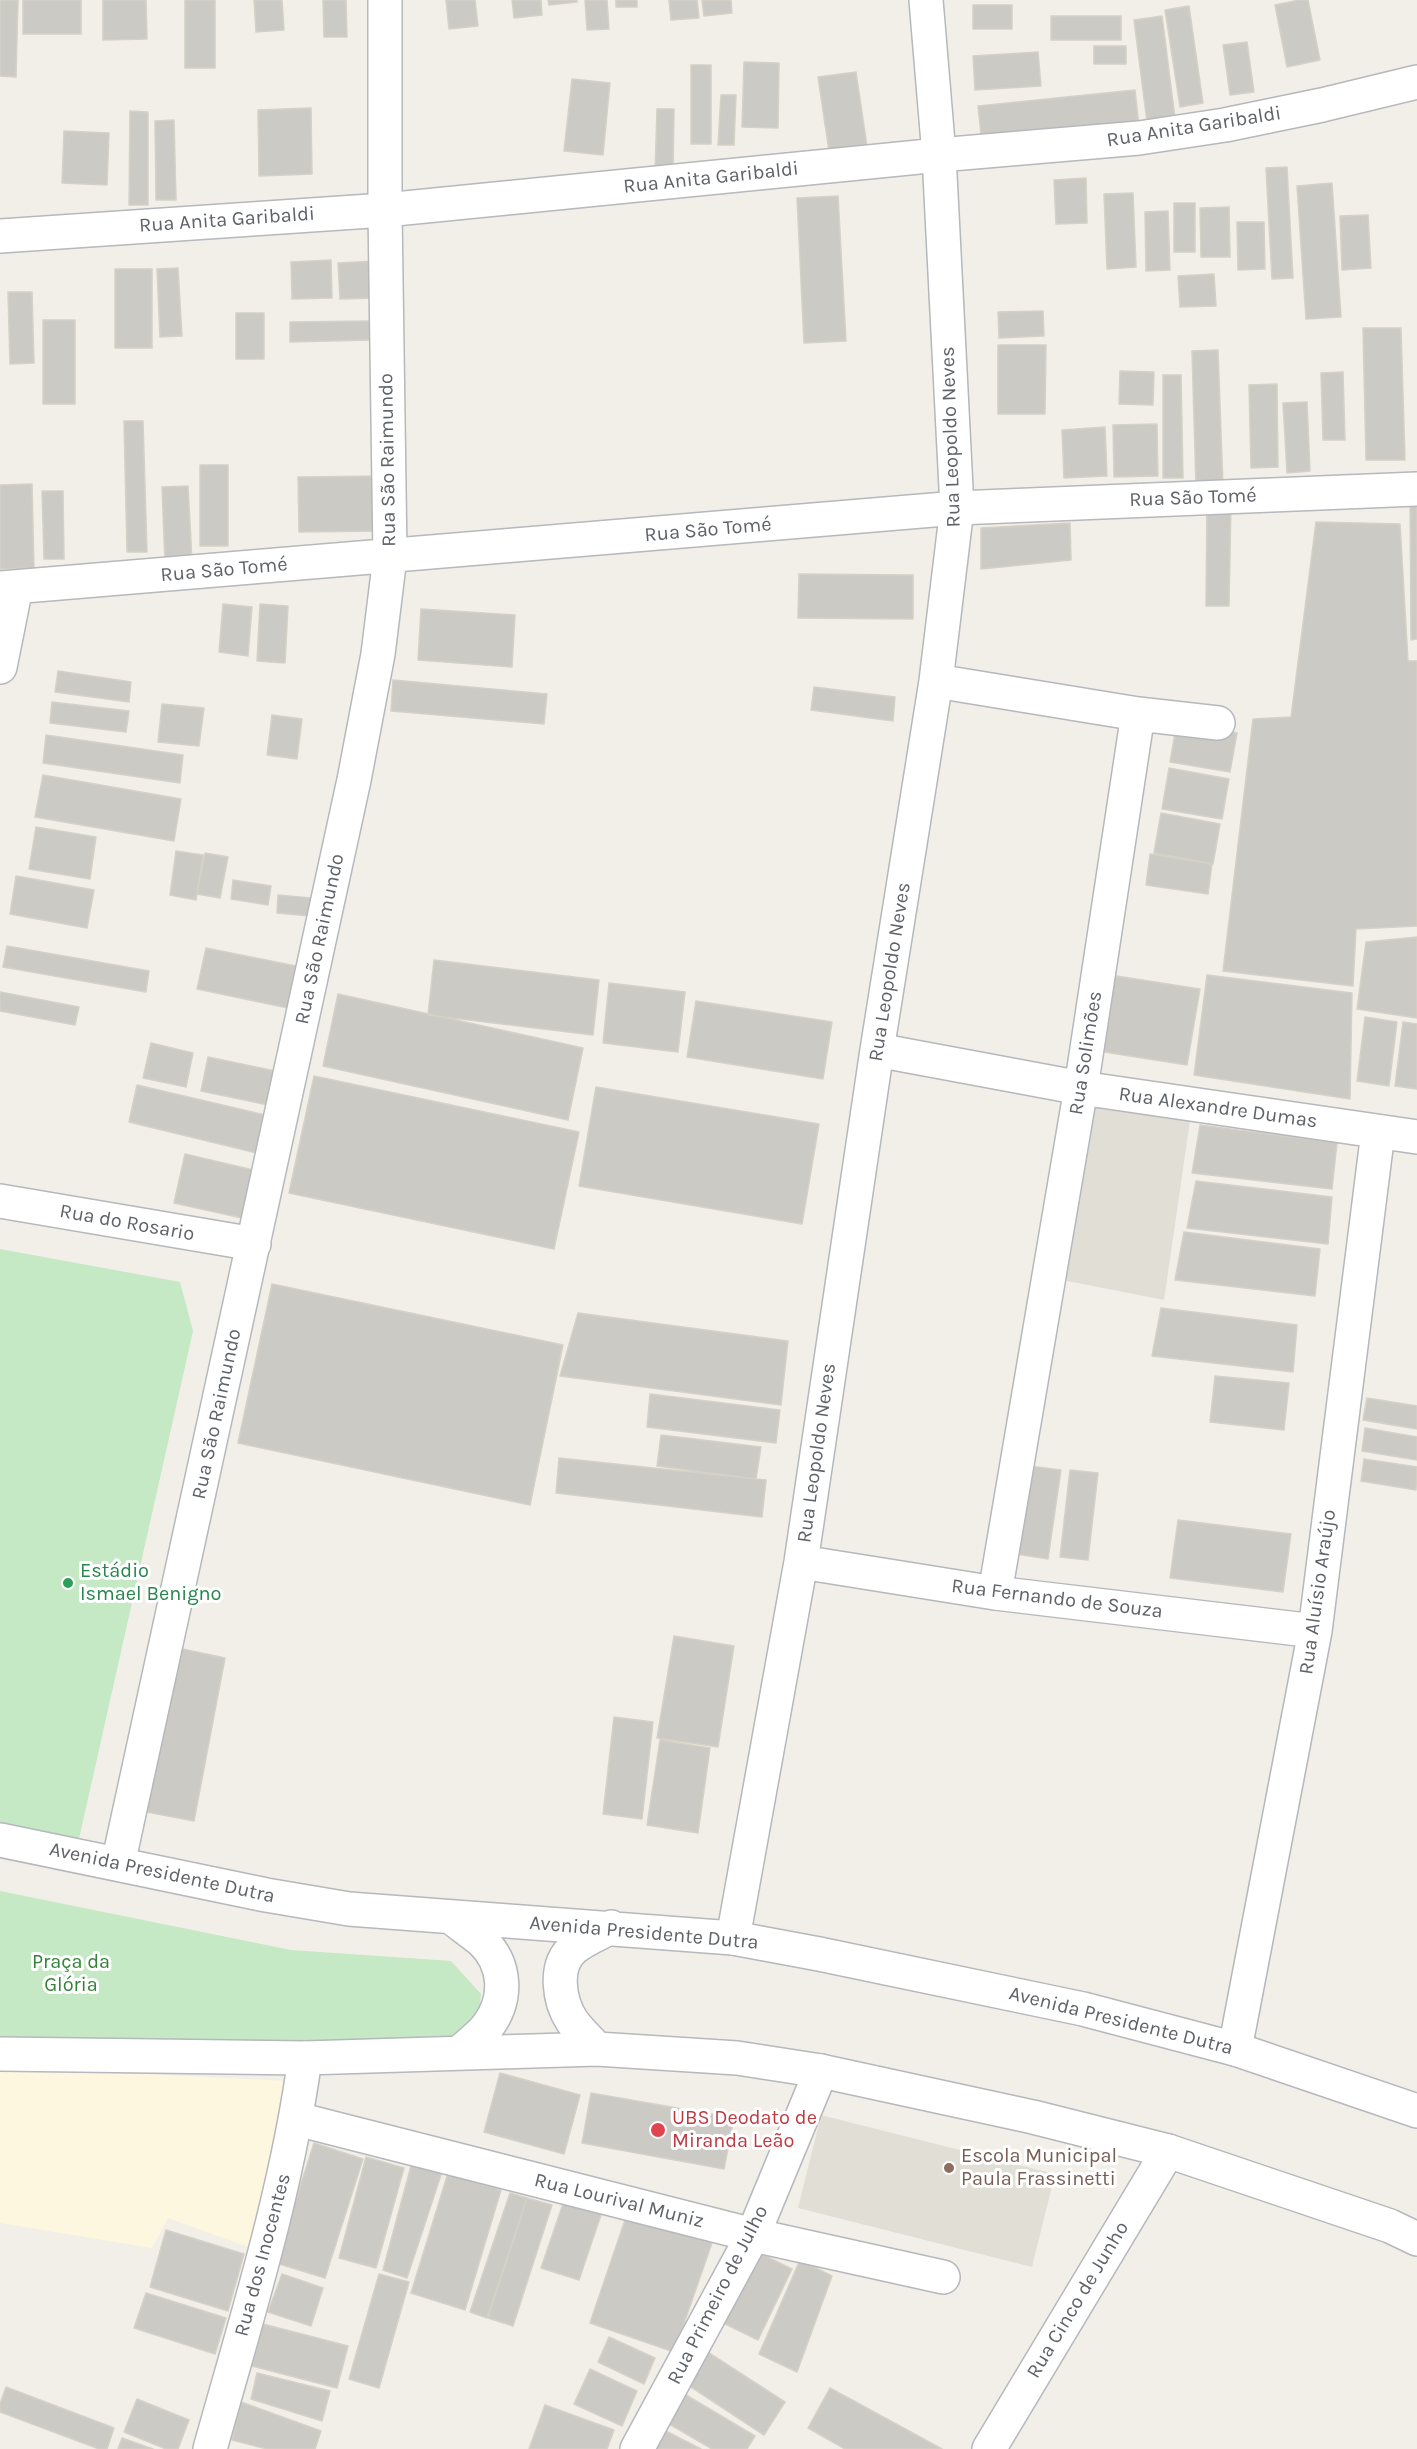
<!DOCTYPE html>
<html>
<head>
<meta charset="utf-8">
<style>
	body { margin:0 }
	canvas { display:block; background:#f1efe8 }
</style>
</head>
<body>
<canvas width="1417" height="2449"></canvas>
<script>
const ctx = document.querySelector('canvas').getContext('2d');
ctx.lineJoin = 'round';
function fillPath(path, color) { ctx.fillStyle = color; ctx.fill(path, 'evenodd'); }
function strokePath(path, color, width, dash) { ctx.strokeStyle = color; ctx.lineWidth = width; ctx.lineCap = dash ? 'butt' : 'round'; ctx.setLineDash(dash || []); ctx.stroke(path); }
function drawText(font, color, halo, rows, align = 'center') {
  ctx.font = font + ' Karla,sans-serif'; ctx.lineWidth = 6; ctx.setLineDash([]); ctx.textBaseline = 'middle'; ctx.strokeStyle = halo; ctx.fillStyle = color; for (const [text, x, y, turn = 0] of rows) {
    ctx.save(); ctx.translate(x, y); ctx.rotate((+turn || 0) * Math.PI / 180); ctx.textAlign = isNaN(turn) ? turn : align; if (halo) ctx.strokeText(text, 0, 0); ctx.fillText(text, 0, 0); ctx.restore();
  }
}
fillPath(new Path2D(`
	M 0,2067 L 286,2081 L 260,2251 L 168,2218 L 152,2248 L 0,2223 Z`), '#fef7e0');
fillPath(new Path2D(`
	M 1087,1107 L 1190,1121 L 1164,1300 L 1052,1278 Z
	M 821,2115 L 1055,2174 L 1032,2267 L 798,2208 Z`), '#e1ded6');
fillPath(new Path2D(`
	M 0,1249 L 180,1282 L 193,1331 L 76,1852 L 0,1836 Z
	M 0,1891 L 291,1950 L 451,1961 L 481,1994 L 478,2022 L 448,2047 L 188,2050 L 0,2037 Z`), '#c5e8c5');
const building = new Path2D(`
	M 0,0 L 18,0 L 16,77 L 0,76 Z
	M 23,0 L 81,0 L 81,34 L 23,34 Z
	M 103,0 L 146,0 L 147,39 L 103,40 Z
	M 185,0 L 215,0 L 215,68 L 185,68 Z
	M 254,0 L 282,0 L 284,30 L 256,32 Z
	M 323,0 L 346,0 L 347,37 L 324,37 Z
	M 446,0 L 475,0 L 478,26 L 449,29 Z
	M 512,0 L 541,0 L 542,15 L 514,18 Z
	M 548,0 L 577,0 L 577,2 L 549,5 Z
	M 585,0 L 607,0 L 609,29 L 587,30 Z
	M 616,0 L 637,0 L 637,7 L 616,7 Z
	M 669,0 L 697,0 L 699,18 L 671,20 Z
	M 702,0 L 731,0 L 732,13 L 704,16 Z
	M 1299,0 L 1308,0 L 1320,60 L 1287,67 L 1275,5 Z
	M 973,5 L 1012,5 L 1012,29 L 973,29 Z
	M 1189,6 L 1203,103 L 1180,107 L 1165,10 Z
	M 1051,16 L 1121,16 L 1121,40 L 1051,40 Z
	M 1162,16 L 1175,118 L 1147,122 L 1134,20 Z
	M 1247,42 L 1254,92 L 1230,95 L 1223,45 Z
	M 1094,46 L 1126,46 L 1126,64 L 1094,64 Z
	M 1038,52 L 1041,86 L 975,90 L 973,56 Z
	M 744,62 L 779,63 L 778,128 L 742,127 Z
	M 691,65 L 711,65 L 711,144 L 691,144 Z
	M 856,72 L 868,153 L 830,158 L 818,77 Z
	M 572,79 L 610,83 L 603,155 L 564,151 Z
	M 1135,90 L 1139,127 L 982,144 L 978,106 Z
	M 721,95 L 736,95 L 734,145 L 718,145 Z
	M 311,108 L 312,174 L 259,176 L 258,110 Z
	M 657,109 L 674,109 L 673,174 L 655,174 Z
	M 130,111 L 148,112 L 148,205 L 129,205 Z
	M 174,120 L 176,200 L 156,200 L 155,121 Z
	M 64,131 L 109,133 L 107,185 L 62,183 Z
	M 1287,167 L 1293,278 L 1272,279 L 1266,168 Z
	M 1086,178 L 1087,223 L 1056,224 L 1054,180 Z
	M 1332,183 L 1341,317 L 1306,319 L 1297,186 Z
	M 1133,193 L 1136,267 L 1107,269 L 1104,194 Z
	M 838,196 L 846,341 L 804,343 L 797,198 Z
	M 1174,203 L 1195,203 L 1195,252 L 1174,252 Z
	M 1229,207 L 1230,257 L 1201,257 L 1200,208 Z
	M 1168,211 L 1170,270 L 1146,271 L 1145,212 Z
	M 1368,215 L 1371,268 L 1342,270 L 1340,216 Z
	M 1237,222 L 1264,222 L 1265,269 L 1238,270 Z
	M 331,260 L 332,298 L 292,299 L 291,262 Z
	M 376,261 L 377,298 L 340,299 L 338,263 Z
	M 178,268 L 182,336 L 160,337 L 157,269 Z
	M 115,269 L 152,269 L 152,348 L 115,348 Z
	M 1214,274 L 1216,306 L 1180,307 L 1178,276 Z
	M 8,292 L 32,292 L 34,363 L 10,364 Z
	M 1043,311 L 1044,336 L 999,338 L 998,312 Z
	M 236,313 L 264,313 L 264,359 L 236,359 Z
	M 43,320 L 75,320 L 75,404 L 43,404 Z
	M 371,321 L 371,340 L 290,342 L 290,322 Z
	M 1363,328 L 1401,328 L 1405,460 L 1366,460 Z
	M 998,345 L 1046,345 L 1045,414 L 998,414 Z
	M 1218,350 L 1223,487 L 1196,488 L 1192,351 Z
	M 1120,371 L 1154,372 L 1153,405 L 1119,404 Z
	M 1343,372 L 1345,440 L 1323,440 L 1321,373 Z
	M 1163,375 L 1181,375 L 1183,478 L 1163,478 Z
	M 1277,384 L 1278,467 L 1251,468 L 1249,385 Z
	M 1307,402 L 1310,471 L 1287,473 L 1283,403 Z
	M 124,421 L 143,421 L 147,552 L 127,552 Z
	M 1157,424 L 1158,476 L 1114,477 L 1113,425 Z
	M 1105,427 L 1107,476 L 1064,478 L 1062,430 Z
	M 200,465 L 228,465 L 228,546 L 200,546 Z
	M 383,476 L 385,531 L 299,532 L 298,477 Z
	M 32,484 L 34,568 L 0,569 L 0,485 Z
	M 188,486 L 192,561 L 165,563 L 162,487 Z
	M 42,491 L 63,491 L 64,559 L 44,559 Z
	M 1410,497 L 1417,497 L 1417,639 L 1411,640 Z
	M 1207,501 L 1231,502 L 1229,606 L 1206,606 Z
	M 1316,522 L 1400,524 L 1408,661 L 1417,661 L 1417,926 L 1356,929 L 1353,986 L 1223,971 L 1253,719 L 1291,717 Z
	M 1070,523 L 1071,560 L 981,569 L 981,528 Z
	M 799,574 L 913,575 L 913,619 L 798,618 Z
	M 223,604 L 252,607 L 248,656 L 219,652 Z
	M 260,604 L 288,606 L 285,663 L 257,661 Z
	M 421,609 L 515,615 L 512,667 L 418,660 Z
	M 58,671 L 131,682 L 129,702 L 55,692 Z
	M 393,680 L 547,694 L 544,724 L 391,711 Z
	M 814,687 L 895,697 L 893,721 L 811,710 Z
	M 52,702 L 129,711 L 126,732 L 50,723 Z
	M 162,704 L 204,708 L 199,746 L 158,742 Z
	M 272,715 L 302,719 L 297,759 L 267,755 Z
	M 1177,722 L 1237,733 L 1230,772 L 1170,762 Z
	M 46,735 L 183,755 L 180,783 L 43,763 Z
	M 1169,768 L 1229,779 L 1222,819 L 1162,809 Z
	M 43,775 L 181,799 L 174,841 L 35,817 Z
	M 1161,813 L 1220,824 L 1213,864 L 1154,853 Z
	M 36,827 L 96,837 L 90,879 L 29,869 Z
	M 176,851 L 203,855 L 196,900 L 170,895 Z
	M 205,853 L 228,857 L 220,898 L 197,894 Z
	M 1150,854 L 1212,864 L 1208,894 L 1146,885 Z
	M 16,876 L 94,890 L 87,928 L 10,914 Z
	M 233,880 L 271,886 L 268,905 L 231,899 Z
	M 278,895 L 322,899 L 321,917 L 277,913 Z
	M 1417,937 L 1417,1018 L 1357,1009 L 1366,942 Z
	M 7,946 L 149,971 L 146,992 L 3,967 Z
	M 206,948 L 296,966 L 288,1008 L 197,989 Z
	M 434,960 L 599,980 L 593,1035 L 428,1015 Z
	M 1110,975 L 1200,989 L 1187,1065 L 1098,1051 Z
	M 1207,975 L 1352,993 L 1350,1099 L 1194,1075 Z
	M 609,983 L 685,992 L 678,1052 L 603,1043 Z
	M 0,992 L 79,1007 L 75,1025 L 0,1011 Z
	M 338,994 L 583,1048 L 568,1120 L 323,1066 Z
	M 696,1001 L 832,1022 L 823,1079 L 687,1057 Z
	M 1365,1017 L 1397,1022 L 1389,1086 L 1357,1081 Z
	M 1403,1022 L 1417,1024 L 1417,1089 L 1395,1086 Z
	M 151,1043 L 193,1053 L 186,1087 L 143,1078 Z
	M 208,1057 L 280,1072 L 273,1106 L 201,1091 Z
	M 314,1076 L 579,1132 L 554,1249 L 289,1193 Z
	M 137,1085 L 278,1118 L 269,1156 L 129,1122 Z
	M 596,1087 L 819,1124 L 802,1224 L 579,1186 Z
	M 1200,1125 L 1337,1143 L 1332,1189 L 1192,1173 Z
	M 185,1154 L 262,1172 L 251,1220 L 174,1203 Z
	M 1196,1181 L 1332,1197 L 1328,1244 L 1187,1228 Z
	M 1184,1232 L 1320,1249 L 1315,1296 L 1175,1280 Z
	M 272,1284 L 563,1345 L 530,1505 L 238,1443 Z
	M 1161,1308 L 1297,1325 L 1293,1372 L 1152,1356 Z
	M 578,1313 L 788,1341 L 781,1405 L 560,1376 Z
	M 1215,1376 L 1289,1383 L 1284,1430 L 1210,1422 Z
	M 650,1394 L 780,1410 L 776,1443 L 647,1427 Z
	M 1367,1398 L 1417,1406 L 1417,1429 L 1363,1420 Z
	M 1365,1428 L 1417,1437 L 1417,1460 L 1362,1451 Z
	M 661,1435 L 761,1447 L 756,1479 L 657,1466 Z
	M 559,1458 L 766,1480 L 762,1517 L 556,1493 Z
	M 1364,1459 L 1417,1467 L 1416,1490 L 1361,1481 Z
	M 1029,1466 L 1061,1470 L 1048,1559 L 1016,1554 Z
	M 1070,1470 L 1098,1473 L 1088,1560 L 1060,1557 Z
	M 1178,1520 L 1291,1534 L 1283,1592 L 1170,1578 Z
	M 674,1636 L 734,1646 L 718,1747 L 657,1738 Z
	M 178,1648 L 225,1658 L 194,1821 L 147,1812 Z
	M 614,1717 L 653,1722 L 642,1819 L 603,1814 Z
	M 660,1740 L 710,1748 L 698,1833 L 647,1825 Z
	M 500,2073 L 580,2095 L 564,2154 L 484,2132 Z
	M 591,2093 L 734,2118 L 724,2169 L 582,2143 Z
	M 314,2143 L 363,2159 L 325,2278 L 276,2263 Z
	M 366,2157 L 404,2168 L 376,2268 L 339,2258 Z
	M 411,2166 L 442,2172 L 407,2278 L 383,2270 Z
	M 448,2173 L 501,2190 L 465,2310 L 411,2293 Z
	M 510,2193 L 527,2198 L 487,2318 L 470,2312 Z
	M 566,2195 L 603,2209 L 579,2280 L 541,2268 Z
	M 527,2198 L 552,2205 L 513,2326 L 488,2318 Z
	M 627,2214 L 712,2243 L 674,2352 L 590,2323 Z
	M 166,2230 L 244,2254 L 228,2311 L 150,2287 Z
	M 751,2249 L 792,2269 L 758,2340 L 717,2320 Z
	M 800,2260 L 832,2276 L 797,2372 L 759,2354 Z
	M 282,2274 L 323,2288 L 311,2326 L 268,2312 Z
	M 379,2274 L 409,2282 L 379,2388 L 349,2379 Z
	M 146,2293 L 226,2318 L 215,2354 L 134,2328 Z
	M 263,2324 L 348,2346 L 337,2388 L 252,2366 Z
	M 609,2337 L 655,2358 L 644,2384 L 598,2362 Z
	M 706,2351 L 785,2402 L 764,2435 L 685,2383 Z
	M 590,2369 L 637,2391 L 622,2426 L 574,2404 Z
	M 257,2373 L 330,2391 L 322,2421 L 251,2399 Z
	M 6,2387 L 114,2428 L 107,2449 L 99,2449 L 0,2412 L 0,2404 Z
	M 830,2388 L 942,2449 L 845,2449 L 808,2428 Z
	M 681,2392 L 755,2436 L 747,2449 L 712,2449 L 664,2421 Z
	M 137,2399 L 189,2420 L 178,2449 L 166,2449 L 124,2432 Z
	M 241,2402 L 321,2431 L 315,2449 L 267,2449 L 232,2440 Z
	M 545,2405 L 614,2430 L 607,2449 L 529,2449 Z
	M 664,2430 L 701,2449 L 654,2449 Z
	M 122,2438 L 153,2449 L 118,2449 Z`);
fillPath(building, '#cccac5');
strokePath(building, '#d6d1c6', 1.5);
const minor = new Path2D(`
	M 0,236 L 385,210 L 939,155 L 1139,138 L 1225,125 L 1322,105 L 1417,82
	M 0,588 L 957,508 L 1417,489
	M 0,667 L 16,587
	M 936,681 L 1138,714 L 1218,723
	M 877,1050 L 1081,1088 L 1417,1137
	M 0,1201 L 254,1244
	M 801,1562 L 995,1593 L 1315,1631
	M 995,1593 L 1081,1088 L 1138,714
	M 118,1864 L 354,780 L 378,654 L 390,557 L 385,210 L 385,0
	M 733,1938 L 801,1562 L 877,1050 L 936,681 L 957,508 L 939,155 L 926,0
	M 1235,2049 L 1315,1631 L 1378,1132
	M 297,2119 L 753,2235 L 943,2277
	M 210,2449 C 246,2320 287,2191 305,2058
	M 637,2449 L 753,2235 L 821,2071
	M 989,2449 L 1168,2151`);
const tertiary = new Path2D(`
	M 0,1840 L 266,1895 L 349,1909 L 733,1938 L 819,1954 L 1083,2009 L 1235,2049 L 1417,2111
	M 451,1917 C 461,1925 471,1932 481,1940 C 507,1964 508,2000 487,2027 C 479,2037 468,2045 459,2053
	M 597,2049 C 589,2040 579,2031 572,2021 C 559,2001 553,1965 574,1948 C 585,1939 599,1934 611,1927
	M 0,2054 L 305,2058 L 597,2049 L 737,2058 L 821,2071 L 1033,2117 L 1168,2151 L 1390,2226 L 1417,2239`);
strokePath(minor, '#b5b8bc', 36);
strokePath(tertiary, '#b5b8bc', 36);
strokePath(minor, '#fff', 33);
strokePath(tertiary, '#fff', 33);
for (const [x, y, r, color] of [
	[68,1583,6,"#2e9e5b"],
	[658,2130,8,"#e0444e"],
	[949,2168,6,"#8d6e63"]
]) { const dot = new Path2D(); dot.arc(x, y, r, 0, 2 * Math.PI); ctx.fillStyle = color; ctx.fill(dot); strokePath(dot, '#fff', 2); }
drawText('20px', '#5f6368', '#fff', [
	["Rua Anita Garibaldi",1194,127,-9],
	["Rua Anita Garibaldi",711,178,-6],
	["Rua Anita Garibaldi",227,220,-4],
	["Rua Leopoldo Neves",951,437,-92],
	["Rua São Raimundo",388,460,-91],
	["Rua São Tomé",1193,498,-2],
	["Rua São Tomé",708,530,-5],
	["Rua São Tomé",224,570,-5],
	["Rua São Raimundo",320,939,-78],
	["Rua Leopoldo Neves",890,972,-81],
	["Rua Solimões",1086,1053,-81],
	["Rua Alexandre Dumas",1218,1108,8],
	["Rua do Rosario",127,1223,10],
	["Rua São Raimundo",217,1414,-78],
	["Rua Leopoldo Neves",817,1453,-82],
	["Rua Aluísio Araújo",1318,1592,-82],
	["Rua Fernando de Souza",1057,1599,7],
	["Avenida Presidente Dutra",162,1873,12],
	["Avenida Presidente Dutra",644,1933,5],
	["Avenida Presidente Dutra",1121,2021,14],
	["Rua Lourival Muniz",619,2201,14],
	["Rua dos Inocentes",263,2255,-75],
	["Rua Primeiro de Julho",718,2295,-63],
	["Rua Cinco de Junho",1078,2300,-59]
]);
drawText('20px', '#27864d', '#fff', [
	["Estádio",80,1571],
	["Ismael Benigno",80,1594]
], 'left');
drawText('20px', '#348238', '#fff', [
	["Praça da",71,1962],
	["Glória",71,1985]
]);
drawText('20px', '#be3a42', '#fff', [
	["UBS Deodato de",672,2118],
	["Miranda Leão",672,2141]
], 'left');
drawText('20px', '#785e54', '#fff', [
	["Escola Municipal",961,2156],
	["Paula Frassinetti",961,2179]
], 'left');
</script>
</body>
</html>
